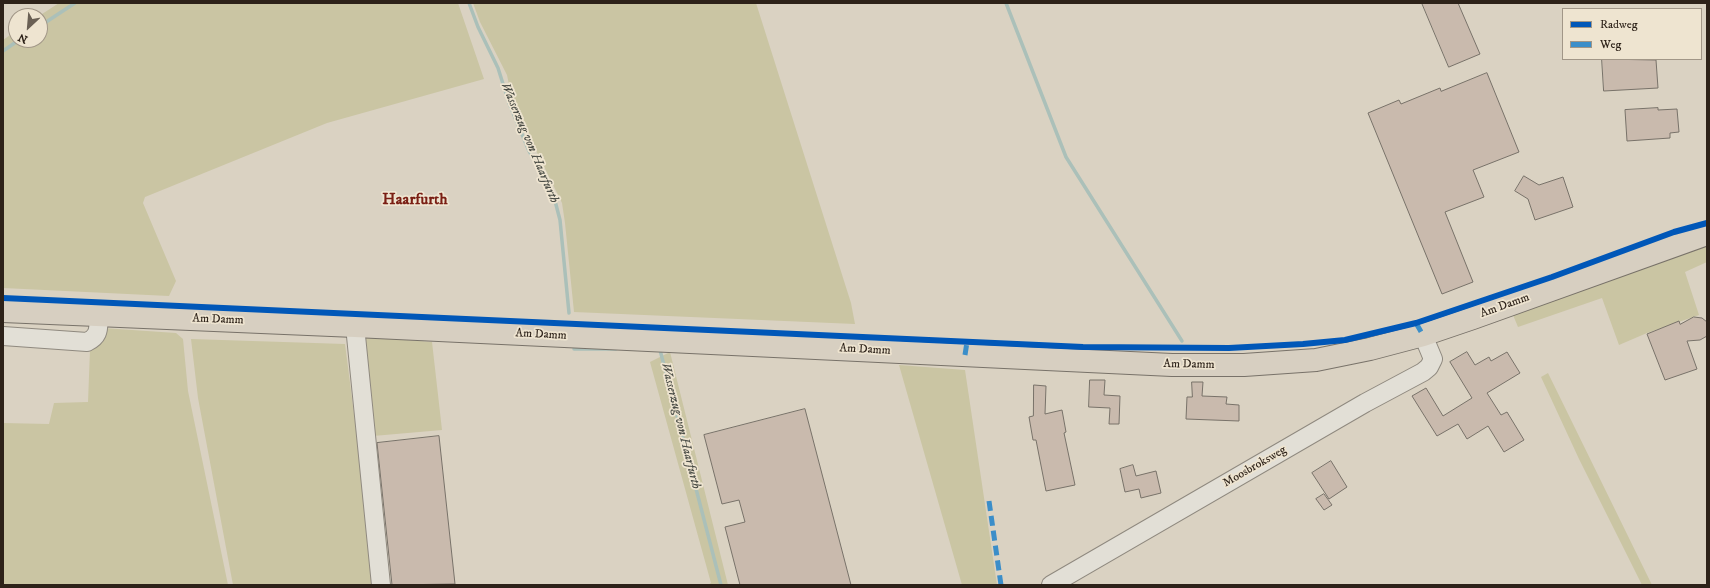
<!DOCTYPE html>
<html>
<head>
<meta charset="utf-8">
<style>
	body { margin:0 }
	#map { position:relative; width:1710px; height:588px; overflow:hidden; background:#dad2c2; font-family:"IM FELL DW Pica",serif }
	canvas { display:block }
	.frame { position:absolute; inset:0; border:4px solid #2d2219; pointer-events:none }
	.legend { position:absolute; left:1562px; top:8px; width:140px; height:52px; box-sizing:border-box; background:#eee4d0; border:1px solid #a19687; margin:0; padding:5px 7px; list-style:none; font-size:12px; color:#2d2219 }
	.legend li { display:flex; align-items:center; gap:8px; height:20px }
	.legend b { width:20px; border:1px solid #a19687 }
	.north { position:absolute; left:8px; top:8px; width:40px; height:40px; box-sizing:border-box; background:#eee4d0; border:1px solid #a19687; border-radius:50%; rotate:206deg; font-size:11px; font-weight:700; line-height:16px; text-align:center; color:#2d2219 }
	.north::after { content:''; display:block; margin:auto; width:14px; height:18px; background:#6a6054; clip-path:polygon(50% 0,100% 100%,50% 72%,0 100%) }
</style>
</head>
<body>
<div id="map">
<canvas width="1710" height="588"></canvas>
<div class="frame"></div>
<ul class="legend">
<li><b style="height:5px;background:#0057b8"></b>Radweg</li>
<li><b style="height:5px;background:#3b8ec9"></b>Weg</li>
</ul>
<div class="north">N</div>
</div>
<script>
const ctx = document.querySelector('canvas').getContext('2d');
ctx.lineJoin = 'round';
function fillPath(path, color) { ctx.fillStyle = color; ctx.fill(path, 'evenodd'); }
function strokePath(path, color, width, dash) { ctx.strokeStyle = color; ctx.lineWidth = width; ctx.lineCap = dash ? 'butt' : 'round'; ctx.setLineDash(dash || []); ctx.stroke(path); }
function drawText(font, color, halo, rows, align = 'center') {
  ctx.font = font + ' "IM FELL DW Pica",serif'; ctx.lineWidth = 3.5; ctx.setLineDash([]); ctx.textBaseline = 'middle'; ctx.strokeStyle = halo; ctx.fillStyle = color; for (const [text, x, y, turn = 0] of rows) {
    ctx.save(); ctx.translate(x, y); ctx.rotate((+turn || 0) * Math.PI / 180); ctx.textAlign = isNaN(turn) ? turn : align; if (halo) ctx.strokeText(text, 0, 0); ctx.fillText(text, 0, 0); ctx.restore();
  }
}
fillPath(new Path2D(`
	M 59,3 L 458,3 L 484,79 L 327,123 L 145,197 L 143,203 L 176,281 L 169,296 L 3,288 L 3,40 L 16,31 L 16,40 L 40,40 L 39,16 Z
	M 473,3 L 756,3 L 851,303 L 855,324 L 574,312 L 565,223 L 562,203 L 513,104 L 507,75 L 480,22 Z
	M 1707,246 L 1707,262 L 1685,272 L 1699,315 L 1647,333 L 1619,345 L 1602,298 L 1518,327 L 1513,315 Z
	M 103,328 L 176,333 L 183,339 L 188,391 L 228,585 L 3,585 L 3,423 L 49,424 L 54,403 L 88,402 L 90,350 L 101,341 Z
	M 359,336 L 432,342 L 442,430 L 373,436 Z
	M 191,339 L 345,344 L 376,585 L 233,585 L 198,398 Z
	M 670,352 L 728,585 L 708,585 L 711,583 L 650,362 Z
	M 899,365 L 965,370 L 997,585 L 962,585 Z
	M 1548,373 L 1652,585 L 1642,585 L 1579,459 L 1541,377 Z`), '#cac5a3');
strokePath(new Path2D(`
	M 469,3 L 478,27 L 498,68 L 509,103 L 529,151 L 554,197 L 560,220 L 569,313
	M 1006,3 L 1066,157 L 1182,341
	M 40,26 L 75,3
	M 3,51 L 19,40
	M 574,349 L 616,349
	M 658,350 L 660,350 L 721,585`), '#abc0b9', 3.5);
const building = new Path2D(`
	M 1422,3 L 1458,3 L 1480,54 L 1449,67 Z
	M 1602,59 L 1656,60 L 1658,88 L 1604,91 Z
	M 1487,73 L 1519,152 L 1473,170 L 1484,197 L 1445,212 L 1473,282 L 1442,294 L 1368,113 L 1399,100 L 1401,104 L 1440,88 L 1441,91 Z
	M 1658,108 L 1658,110 L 1677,109 L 1679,132 L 1670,133 L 1670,138 L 1627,141 L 1625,110 Z
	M 1524,176 L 1539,185 L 1563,177 L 1573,207 L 1535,220 L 1528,199 L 1515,191 Z
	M 1694,317 L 1702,318 L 1707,322 L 1707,336 L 1700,340 L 1687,341 L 1697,369 L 1665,380 L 1647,334 L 1679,321 L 1680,324 Z
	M 1467,352 L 1475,365 L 1489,357 L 1491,361 L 1507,352 L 1520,373 L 1487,393 L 1501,415 L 1507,412 L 1524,440 L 1504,452 L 1488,426 L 1467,439 L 1458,424 L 1437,436 L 1412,396 L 1426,388 L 1443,416 L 1472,398 L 1450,362 Z
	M 1090,380 L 1105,380 L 1104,395 L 1120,396 L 1119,424 L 1109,424 L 1110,408 L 1089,407 Z
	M 1192,382 L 1203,382 L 1202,396 L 1227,397 L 1226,404 L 1239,405 L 1239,421 L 1186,419 L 1187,397 L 1192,397 Z
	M 1034,385 L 1046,386 L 1045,414 L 1062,410 L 1066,432 L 1064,433 L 1075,485 L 1046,491 L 1036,440 L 1033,440 L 1029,417 L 1033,416 Z
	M 805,409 L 851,585 L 740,585 L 725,527 L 745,522 L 739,500 L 722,504 L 704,435 Z
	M 439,436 L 455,584 L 392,585 L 377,443 Z
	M 1331,461 L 1347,487 L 1329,499 L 1312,473 Z
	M 1133,465 L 1136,476 L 1156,471 L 1161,493 L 1141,498 L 1139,489 L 1125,492 L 1120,469 Z
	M 1324,494 L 1332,505 L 1324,510 L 1316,499 Z`);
fillPath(building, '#c9baad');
strokePath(building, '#787269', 1);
const minor = new Path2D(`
	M 355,326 L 381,585
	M 3,336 L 87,342 C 100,336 98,328 99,316
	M 1051,585 L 1365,403 L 1423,372 L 1429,367 L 1433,359 L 1423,335`);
const major = new Path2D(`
	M 3,311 L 355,326 L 1172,365 L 1244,365 L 1316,360 L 1370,349 L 1423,335 L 1473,318 L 1707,234`);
strokePath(minor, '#8f897f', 20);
strokePath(major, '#787269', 24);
strokePath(minor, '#e2dfd6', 18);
strokePath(major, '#d7cfc1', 22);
strokePath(new Path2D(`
	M 1416,323 L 1423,335
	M 965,355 L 967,342
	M 989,501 L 1001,585`), '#3b8ec9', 5, [10, 5]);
strokePath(new Path2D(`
	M 3,298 L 1083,347 L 1229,348 L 1303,344 L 1345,340 L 1416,323 L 1552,277 L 1674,232 L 1707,223`), '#0057b8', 6);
drawText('12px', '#2d2219', '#eee4d0', [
	["Am Damm",1505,306,-20],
	["Am Damm",218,320,2],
	["Am Damm",541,335,3],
	["Am Damm",865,350,3],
	["Am Damm",1189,365,1],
	["Moosbroksweg",1255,467,-30]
]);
drawText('italic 13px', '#4d4f48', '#eee4d0', [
	["Wasserzug von Haarfurth",529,143,67],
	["Wasserzug von Haarfurth",680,426,76]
]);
drawText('bold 16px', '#7a1f14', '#eee4d0', [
	["Haarfurth",415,201]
]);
</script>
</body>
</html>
